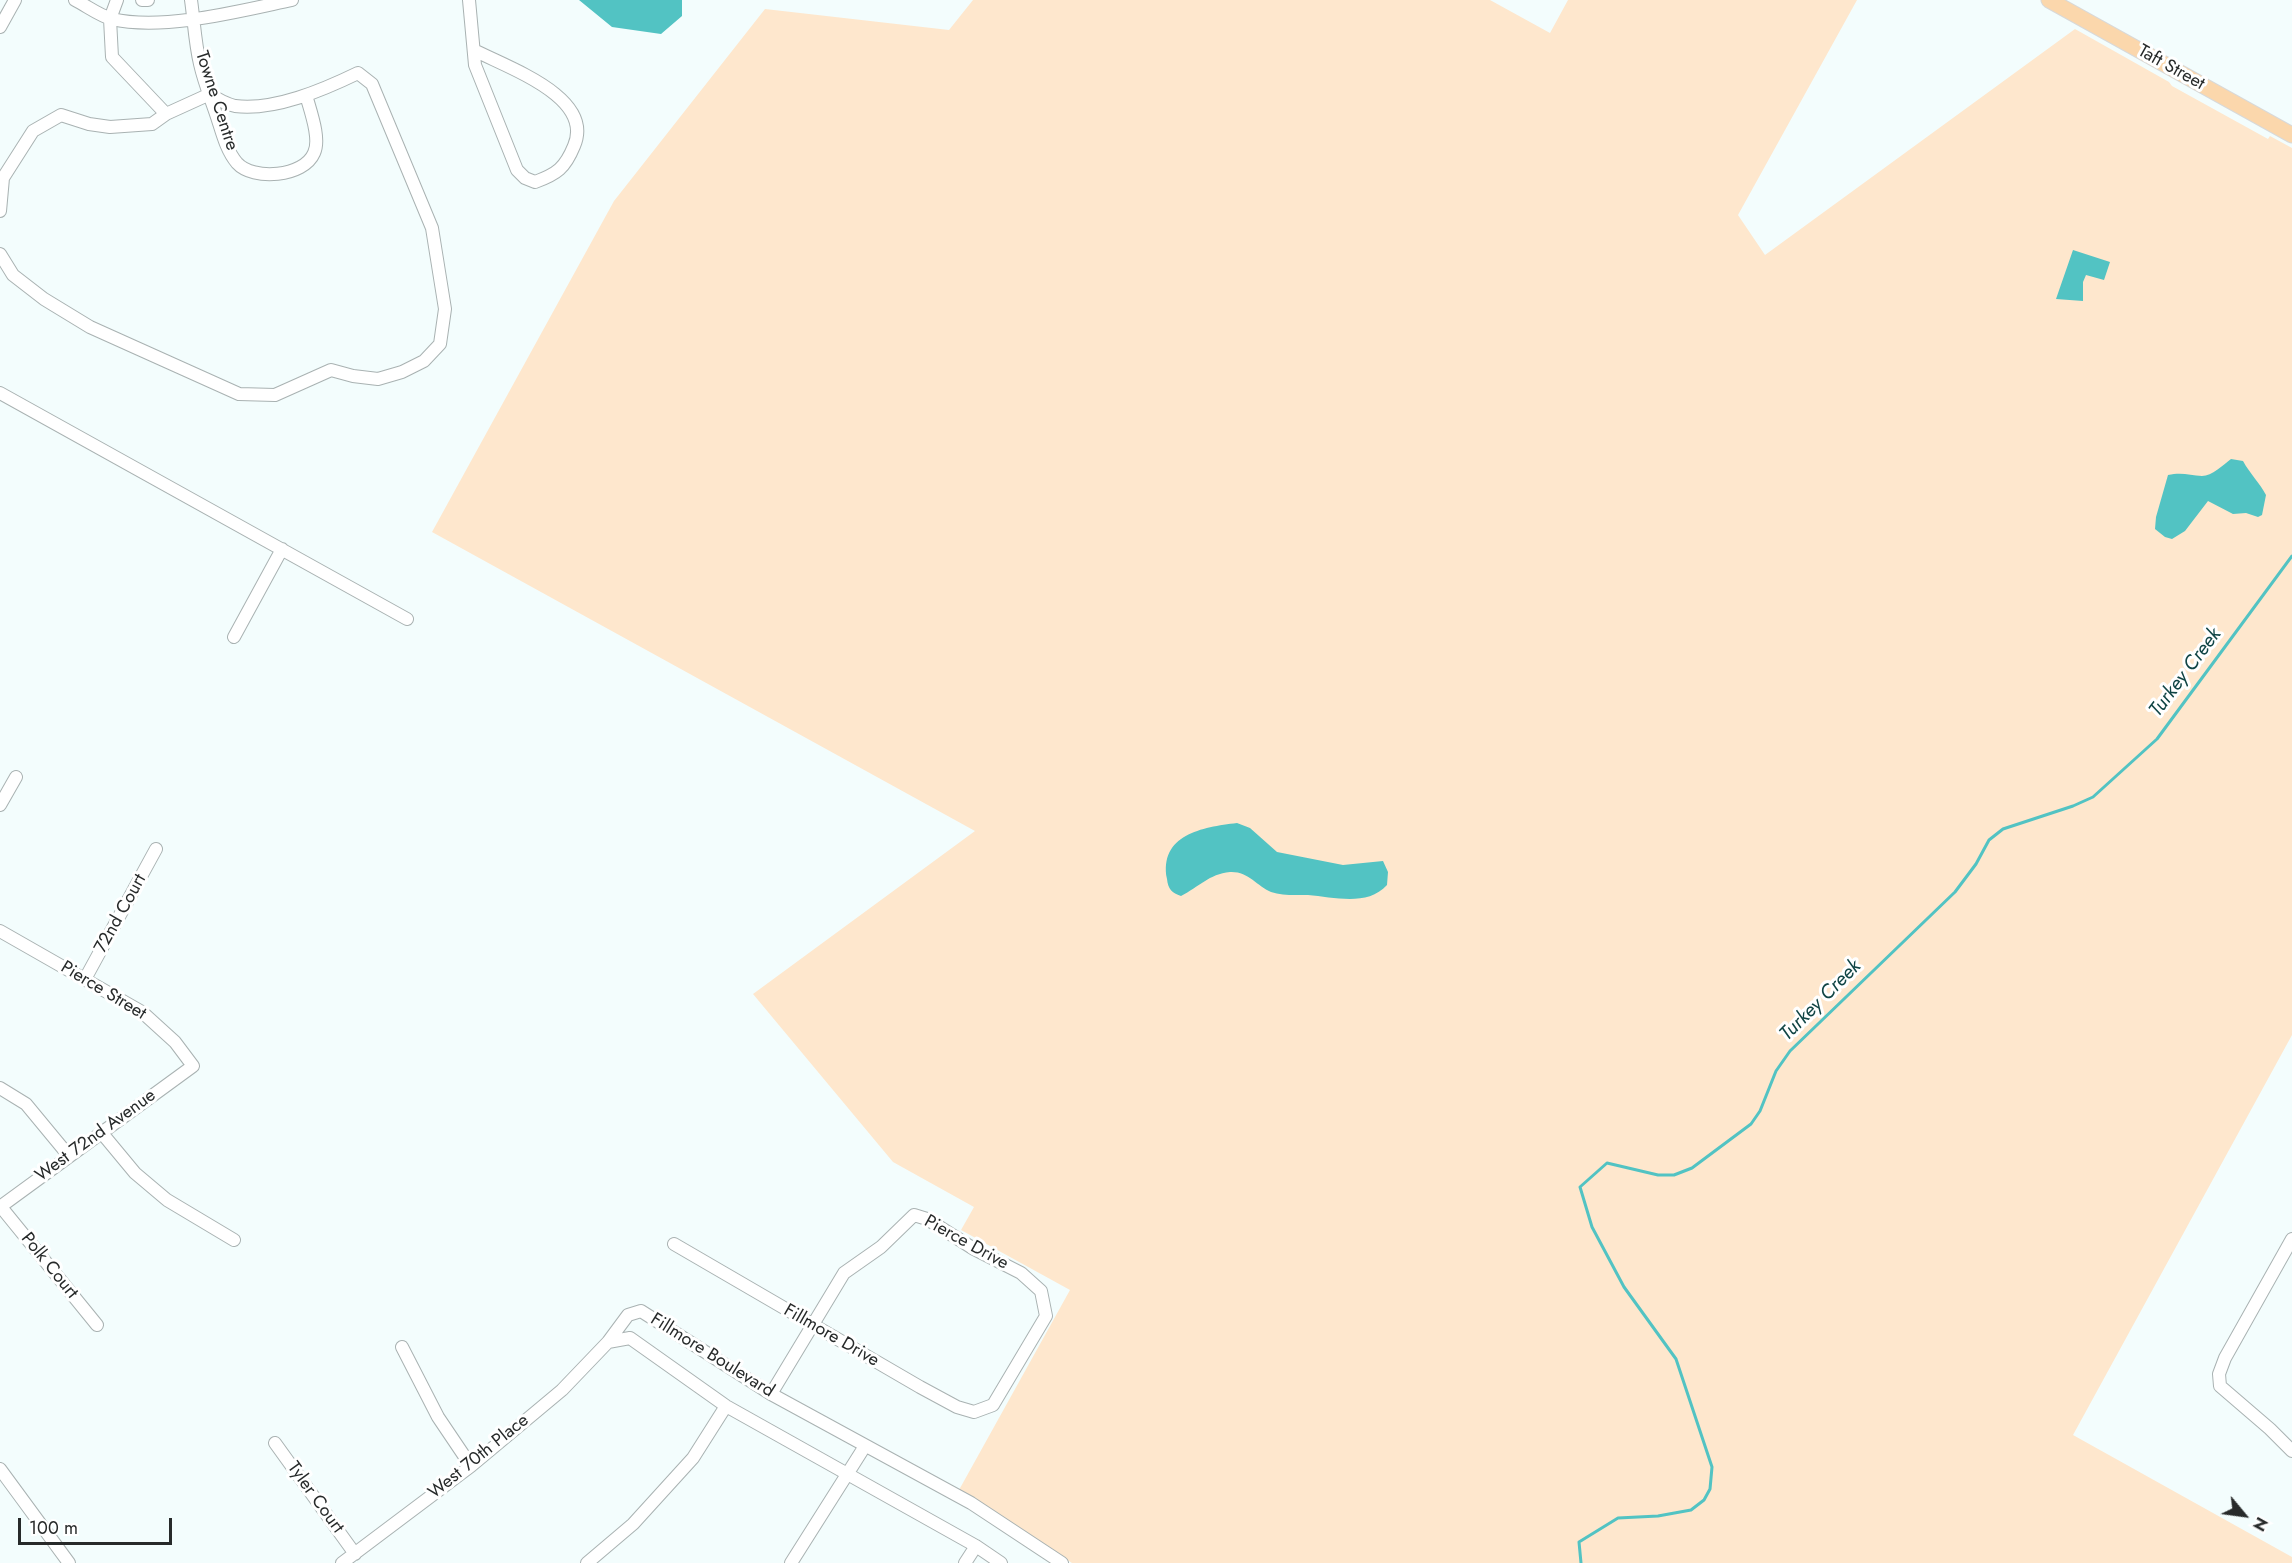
<!DOCTYPE html>
<html>
<head>
<meta charset="utf-8">
<style>
	body { margin:0 }
	#map { position:relative; width:2292px; height:1563px; overflow:hidden; background:#f3fdfd; font-family:Jost,sans-serif }
	canvas { display:block }
	.north { position:absolute; left:2214px; top:1485px; width:60px; height:60px; -webkit-text-stroke:4px #fff; paint-order:stroke; rotate:119deg; font-size:16px; font-weight:700; line-height:24px; text-align:center; color:#272a2a }
	.north::after { content:''; display:block; margin:auto; width:21px; height:27px; background:#272a2a; clip-path:polygon(50% 0,100% 100%,50% 72%,0 100%) }
	.scale { position:absolute; left:18px; top:1518px; width:154px; height:27px; box-sizing:border-box; border:3px solid #272a2a; border-top:0; padding-left:8px; font-size:18px; line-height:21px; white-space:nowrap; color:#272a2a; -webkit-text-stroke:4px #fff; paint-order:stroke }
</style>
</head>
<body>
<div id="map">
<canvas width="2292" height="1563"></canvas>
<div class="north">N</div>
<div class="scale">100 m</div>
</div>
<script>
const ctx = document.querySelector('canvas').getContext('2d');
ctx.lineJoin = 'round';
function fillPath(path, color) { ctx.fillStyle = color; ctx.fill(path, 'evenodd'); }
function strokePath(path, color, width, dash) { ctx.strokeStyle = color; ctx.lineWidth = width; ctx.lineCap = dash ? 'butt' : 'round'; ctx.setLineDash(dash || []); ctx.stroke(path); }
function drawText(font, color, halo, rows, align = 'center') {
  ctx.font = font + ' Jost,sans-serif'; ctx.lineWidth = 6; ctx.setLineDash([]); ctx.textBaseline = 'middle'; ctx.strokeStyle = halo; ctx.fillStyle = color; for (const [text, x, y, turn = 0] of rows) {
    ctx.save(); ctx.translate(x, y); ctx.rotate((+turn || 0) * Math.PI / 180); ctx.textAlign = isNaN(turn) ? turn : align; if (halo) ctx.strokeText(text, 0, 0); ctx.fillText(text, 0, 0); ctx.restore();
  }
}
fillPath(new Path2D(`
	M 973,0 L 1490,0 L 1550,33 L 1568,0 L 1857,0 L 1738,215 L 1765,255 L 2075,29 L 2169,82 L 2172,86 L 2268,139 L 2270,136 L 2292,148 L 2292,1035 L 2073,1435 L 2292,1557 L 2292,1563 L 1072,1563 L 959,1490 L 1070,1290 L 961,1230 L 974,1207 L 893,1162 L 753,994 L 975,831 L 432,532 L 614,201 L 765,9 L 949,30 Z`), '#fee7cd');
fillPath(new Path2D(`
	M 579,0 L 682,0 L 682,16 L 661,34 L 612,27 Z
	M 2073,250 L 2110,262 L 2104,280 L 2086,275 L 2083,282 L 2083,301 L 2056,299 Z
	M 2231,459 L 2243,461 C 2250,474 2260,483 2266,495 L 2262,515 L 2258,517 L 2246,513 L 2233,514 L 2208,501 L 2185,531 L 2172,539 L 2165,537 L 2155,529 L 2156,517 L 2168,475 C 2181,472 2190,475 2202,476 C 2212,476 2223,465 2231,459 Z
	M 1237,823 L 1250,828 L 1277,852 L 1343,865 L 1383,861 L 1388,872 L 1387,885 C 1367,907 1334,897 1308,895 C 1296,895 1282,896 1271,892 C 1257,886 1248,871 1230,872 C 1209,874 1199,887 1181,896 C 1172,893 1168,889 1167,879 C 1159,835 1202,827 1237,823 Z`), '#52c3c3');
strokePath(new Path2D(`
	M 1581,1563 L 1579,1542 L 1618,1518 L 1658,1516 L 1691,1510 L 1704,1500 L 1710,1489 L 1712,1467 L 1676,1359 L 1624,1287 L 1592,1227 L 1580,1187 L 1607,1163 L 1658,1175 L 1674,1175 L 1692,1168 L 1751,1124 L 1760,1111 L 1776,1071 L 1790,1051 L 1955,892 L 1976,864 L 1989,840 L 2003,829 L 2073,806 L 2093,797 L 2157,739 L 2292,556`), '#52c3c3', 3);
const minor = new Path2D(`
	M 75,0 C 87,6 100,16 112,19 C 163,31 240,11 292,0
	M 117,0 L 110,19 L 112,57 L 166,114
	M 142,0 L 148,0
	M 191,0 C 194,21 195,43 200,64 C 204,82 211,99 217,117 C 222,132 226,150 237,163 C 253,181 304,177 314,153 C 321,139 310,110 306,95
	M 469,0 L 475,65 L 517,170 L 525,178 L 535,182 C 557,174 565,168 574,146 C 595,97 508,68 474,50
	M 0,27 L 15,0
	M 0,211 L 3,178 L 33,131 L 61,115 L 89,124 L 110,127 L 152,124 L 166,114 L 210,94 C 217,99 226,104 235,106 C 274,111 323,90 358,73 L 372,84 L 432,228 L 445,309 L 440,344 L 424,361 L 402,372 L 378,379 L 353,376 L 331,370 L 275,395 L 239,394 L 90,327 L 44,299 L 13,275 L 0,254
	M 0,393 L 407,619
	M 234,637 L 282,549
	M 0,805 L 16,777
	M 0,931 L 142,1012 L 175,1042 L 193,1066 L 0,1207
	M 85,979 L 156,849
	M 0,1088 L 26,1104 L 69,1156
	M 101,1132 L 135,1173 L 167,1200 L 234,1240
	M 1,1207 L 97,1325
	M 2292,1239 L 2225,1358 L 2219,1374 L 2220,1386 L 2270,1429 L 2292,1451
	M 674,1244 L 920,1387 L 957,1407 L 974,1412 L 993,1405 L 1046,1316 L 1041,1291 L 1021,1273 L 974,1249 L 927,1219 L 914,1215 L 881,1247 L 844,1273 L 771,1394
	M 608,1342 L 630,1338 L 726,1406 L 976,1546 L 1001,1563
	M 402,1347 L 438,1417 L 471,1466
	M 275,1443 L 355,1554
	M 0,1469 L 69,1563
	M 342,1563 L 471,1466 L 562,1390 L 608,1342 L 628,1315 L 641,1311 L 771,1394 L 971,1503 L 1062,1563
	M 587,1563 L 633,1524 L 693,1458 L 726,1406
	M 791,1563 L 865,1446
	M 965,1563 L 976,1546`);
const major = new Path2D(`
	M 2049,0 L 2292,135`);
strokePath(minor, '#a9b2b2', 14);
strokePath(major, '#d8d9d9', 17);
strokePath(minor, '#fff', 12);
strokePath(major, '#fbd7ac', 15);
drawText('18px', '#272a2a', '#fff', [
	["Taft Street",2171,68,29],
	["Towne Centre",216,101,72],
	["72nd Court",121,914,-61],
	["Pierce Street",103,991,31],
	["West 72nd Avenue",96,1136,-36],
	["Pierce Drive",966,1243,29],
	["Polk Court",49,1266,51],
	["Fillmore Drive",831,1336,30],
	["Fillmore Boulevard",712,1356,32],
	["West 70th Place",479,1457,-39],
	["Tyler Court",315,1498,54]
]);
drawText('italic 20px', '#114545', '#fff', [
	["Turkey Creek",2186,673,-53],
	["Turkey Creek",1821,1001,-45]
]);
</script>
</body>
</html>
